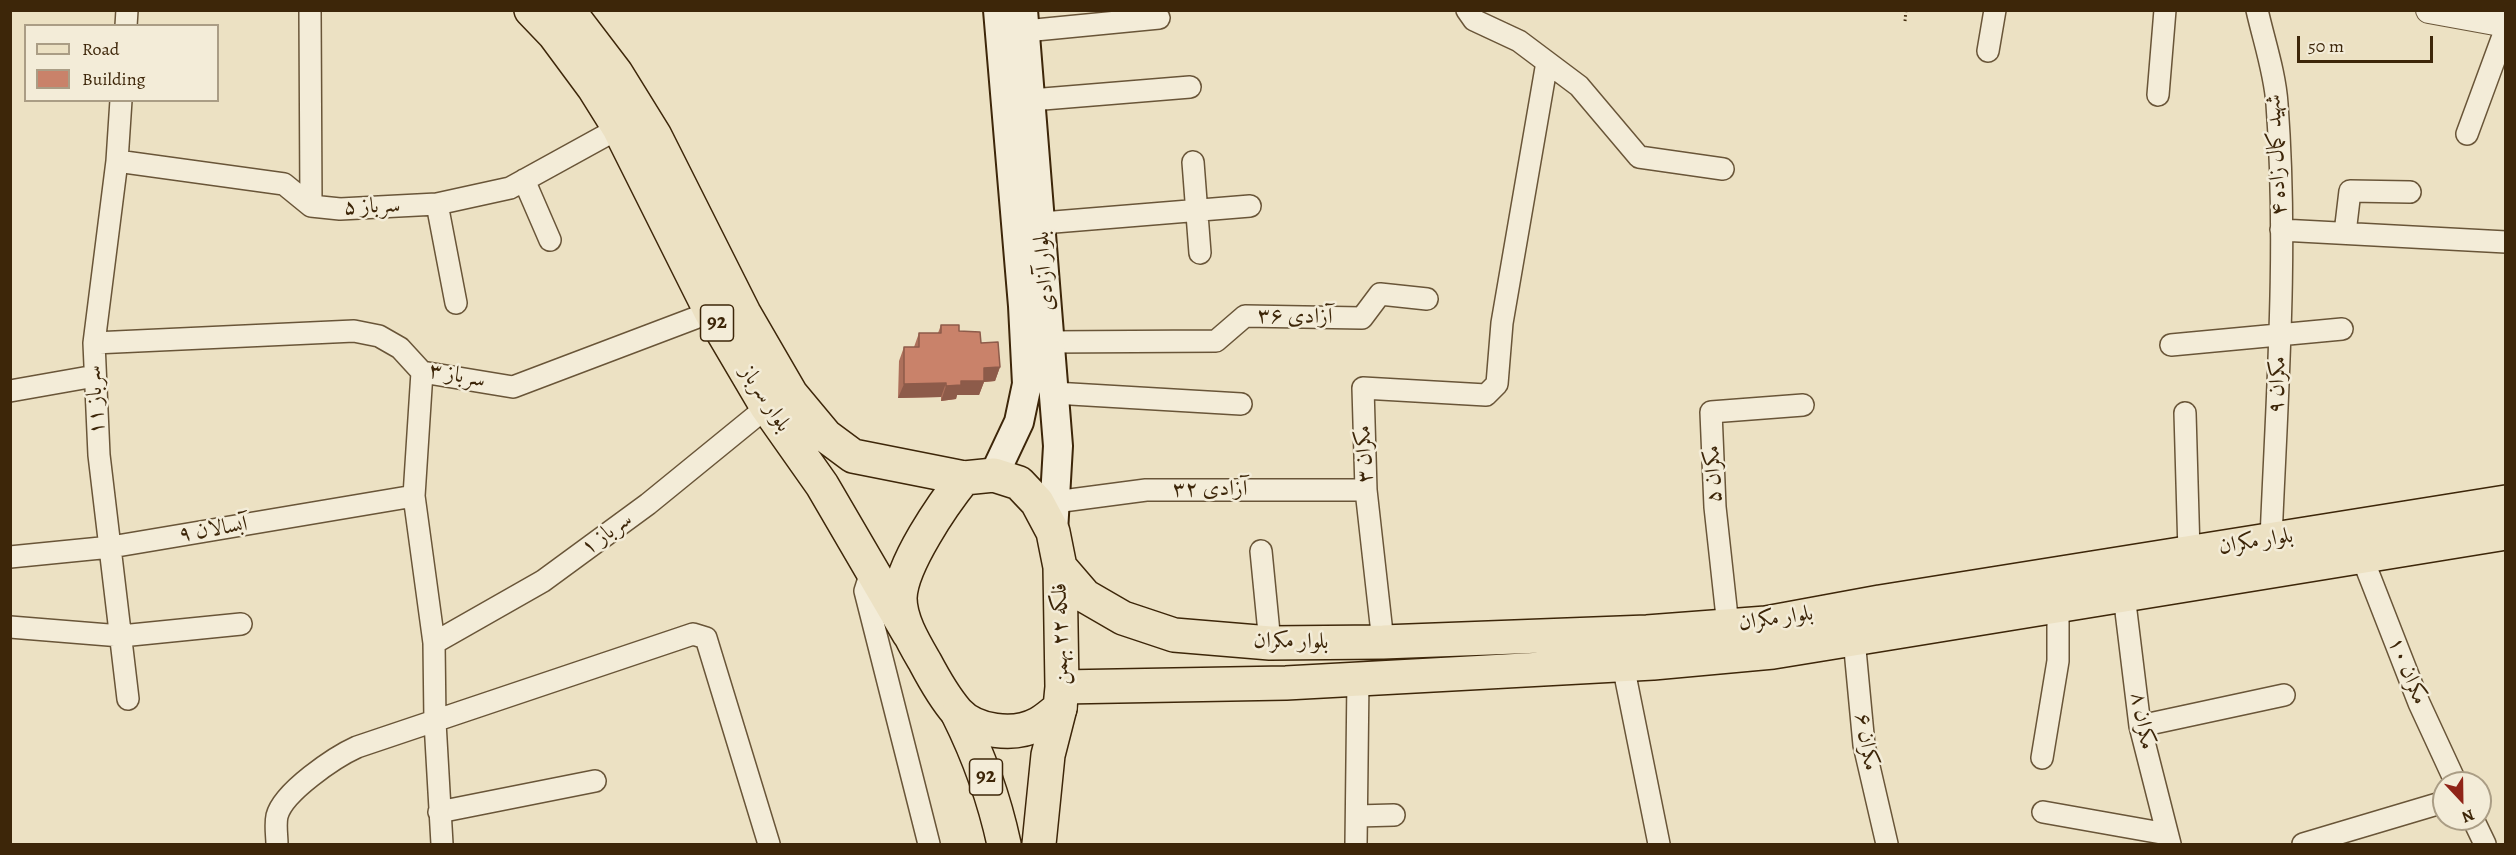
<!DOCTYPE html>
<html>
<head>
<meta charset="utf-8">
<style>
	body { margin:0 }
	#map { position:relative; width:2516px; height:855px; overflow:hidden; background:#ece1c3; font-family:Alegreya,serif }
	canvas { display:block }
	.frame { position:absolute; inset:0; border:12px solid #3d2609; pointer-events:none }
	.legend { position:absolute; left:24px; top:24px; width:195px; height:78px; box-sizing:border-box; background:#f3ecd8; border:2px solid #aa9d85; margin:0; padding:8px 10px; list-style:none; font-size:18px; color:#3d2609 }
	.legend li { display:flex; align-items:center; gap:12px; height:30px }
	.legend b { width:30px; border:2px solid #aa9d85 }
	.north { position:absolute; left:2432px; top:771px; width:60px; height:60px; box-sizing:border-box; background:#f3ecd8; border:2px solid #aa9d85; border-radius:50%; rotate:158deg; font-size:16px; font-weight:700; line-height:24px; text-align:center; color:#3d2609 }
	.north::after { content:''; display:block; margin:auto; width:21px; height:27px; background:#8f2418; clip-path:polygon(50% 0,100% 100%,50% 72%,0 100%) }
	.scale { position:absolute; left:2297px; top:36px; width:136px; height:27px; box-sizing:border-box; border:3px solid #3d2609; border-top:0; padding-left:8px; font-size:18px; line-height:21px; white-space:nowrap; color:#3d2609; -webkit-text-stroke:4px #f3ecd8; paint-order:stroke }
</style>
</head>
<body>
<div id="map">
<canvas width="2516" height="855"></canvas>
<div class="frame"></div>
<ul class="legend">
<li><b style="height:8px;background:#ece1c3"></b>Road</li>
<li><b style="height:16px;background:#c9826a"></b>Building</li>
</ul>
<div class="north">N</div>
<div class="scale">50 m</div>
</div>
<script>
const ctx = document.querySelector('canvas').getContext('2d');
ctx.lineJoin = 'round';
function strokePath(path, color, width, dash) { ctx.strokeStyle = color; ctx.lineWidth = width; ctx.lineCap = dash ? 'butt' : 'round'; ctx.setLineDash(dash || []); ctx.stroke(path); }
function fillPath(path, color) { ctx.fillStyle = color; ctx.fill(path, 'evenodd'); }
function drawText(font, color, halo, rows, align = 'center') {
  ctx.font = font + ' Alegreya,Amiri,serif'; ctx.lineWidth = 5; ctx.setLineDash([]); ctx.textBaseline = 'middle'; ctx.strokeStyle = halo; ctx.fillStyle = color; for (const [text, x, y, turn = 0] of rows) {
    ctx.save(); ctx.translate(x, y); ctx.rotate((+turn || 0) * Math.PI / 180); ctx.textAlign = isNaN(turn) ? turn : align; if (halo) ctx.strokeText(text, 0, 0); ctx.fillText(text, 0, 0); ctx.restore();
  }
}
const minor = new Path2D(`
	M 310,10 L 311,206
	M 1467,10 L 1474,20 L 1519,41 L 1579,86 L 1639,157 L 1723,169
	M 2257,10 C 2264,41 2275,73 2277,104 C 2288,248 2277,395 2271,539
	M 126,26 L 127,10
	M 1025,31 L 1159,18
	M 1988,51 L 1995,10
	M 2158,95 L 2165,10
	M 121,100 L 117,161 L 94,343 L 99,455 L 128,699
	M 1031,100 L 1190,87
	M 2467,134 L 2506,28
	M 117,161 L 284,184 L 311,206 L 340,209 L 437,204 L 510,188 L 619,128
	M 1193,162 L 1200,253
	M 524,180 L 550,240
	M 437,204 L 456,303
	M 1042,223 L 1250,206
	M 2281,230 L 2506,242
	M 2345,233 L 2350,191 L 2410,192
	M 1050,342 L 1216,341 L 1245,316 L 1362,318 L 1380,294 L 1427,299
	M 94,343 L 354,331 L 379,336 L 400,348 L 422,372 L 513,387 L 711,312
	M 2171,345 L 2342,329
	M 422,372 L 414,496 L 434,643 L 435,722 L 442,844
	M 10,391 L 95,376
	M 1054,393 L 1241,404
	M 2185,413 L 2189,552
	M 1055,502 L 1146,490 L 1366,490
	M 1261,551 L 1270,643
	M 10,557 L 111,547 L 414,496
	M 2362,557 L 2419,703 L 2456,783
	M 872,569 L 865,591 L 929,844
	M 2124,595 L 2140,726 L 2170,844
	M 1728,626 L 1715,507 L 1711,412 L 1803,405
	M 10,627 L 121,636 L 241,624
	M 1854,639 L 1864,745 L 1887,844
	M 1383,642 L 1366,490 L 1363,388 L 1486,395 L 1497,384 L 1502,323 L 1547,62
	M 434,643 L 543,581 L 648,504 L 767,407
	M 1623,665 L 1659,844
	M 2140,726 L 2284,695
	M 2042,758 L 2058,661 L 2058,606
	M 439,812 L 595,781
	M 2043,812 L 2167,834
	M 1357,816 L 1394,815
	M 2473,819 L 2485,844
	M 277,844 C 277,836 275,825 277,816 C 283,792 335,757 357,747 L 693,634 L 706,638 L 769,844
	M 1356,844 L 1358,679
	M 2303,844 L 2444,802`);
const tertiary = new Path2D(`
	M 2429,10 L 2506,24`);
const secondary = new Path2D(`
	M 1023,10 L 1058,446 L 1053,532
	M 994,475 L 1019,422 L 1027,384 L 1023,306 L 998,10`);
const primary = new Path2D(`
	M 531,10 L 554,34 L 594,88 L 619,128 L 711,312 L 767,407 L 822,485 L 909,634
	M 568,10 L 616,73 L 655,136 L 744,313 L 791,394 L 826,436 L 853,456 L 964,478
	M 994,475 L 1019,483 L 1037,502 L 1053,532 L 1060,567 L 1062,687 L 1060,708 C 1053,713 1046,720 1038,724 C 1014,737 975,732 957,712 C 944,697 934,679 925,662 C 914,643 900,620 900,598 C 901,565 943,504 964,478 Z
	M 1060,567 L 1085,596 L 1123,618 L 1174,635 L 1270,643 L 1383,642 L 1647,632 L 1766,623 L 1880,602 L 2506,502
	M 1062,687 L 1286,683 L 1653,663 L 1773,652 L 2506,533`);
const trunk = new Path2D(`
	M 958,714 C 979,756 994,798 1004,844
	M 1039,844 L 1048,755 L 1060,708`);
strokePath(minor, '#695538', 24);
strokePath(tertiary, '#695538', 28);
strokePath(secondary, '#3d2609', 32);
strokePath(primary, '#3d2609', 36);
strokePath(trunk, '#3d2609', 36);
strokePath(new Path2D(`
	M 1905,21 L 1906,10`), '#3d2609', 3, [1.5, 3]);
strokePath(minor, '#f3ecd8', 21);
strokePath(tertiary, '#f3ecd8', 26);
strokePath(secondary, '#f3ecd8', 28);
strokePath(primary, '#ece1c3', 33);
strokePath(trunk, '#ece1c3', 33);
fillPath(new Path2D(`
	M 941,325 L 959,331 L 981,343 L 1000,367 L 995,381 L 984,382 L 979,395 L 957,395 L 956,399 L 941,401 L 941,397 L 898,398 L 899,361 L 904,347 L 914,347 L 919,333 L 938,333 Z`), '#ad705b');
fillPath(new Path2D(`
	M 1000,367 L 995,381 L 984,382 L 979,395 L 957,395 L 956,399 L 941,401 L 946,386 L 961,381 L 984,368 Z
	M 946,383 L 941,397 L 898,398 L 904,384 Z`), '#8d5b4a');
const building = new Path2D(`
	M 941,325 L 959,325 L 959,331 L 980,332 L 981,343 L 998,342 L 1000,367 L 984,368 L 984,381 L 961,381 L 961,385 L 946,386 L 946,383 L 904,384 L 904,347 L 919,347 L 919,333 L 941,333 Z`);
fillPath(building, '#c9826a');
strokePath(building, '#8d5b4a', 1.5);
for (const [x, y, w] of [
	[717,323,33],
	[986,777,33]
]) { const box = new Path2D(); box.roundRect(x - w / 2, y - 18, w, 36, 4.5); ctx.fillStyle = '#f3ecd8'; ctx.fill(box); strokePath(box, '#3d2609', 1.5); }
drawText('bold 21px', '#3d2609', null, [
	["92",717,323],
	["92",986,777]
]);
drawText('22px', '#3d2609', '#f3ecd8', [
	["شهید کمال زاده ۴",2277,155,-93],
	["سرباز ۵",372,207,-2],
	["بلوار آزادی",1045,271,-94],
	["آزادی ۳۶",1295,317,1],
	["سرباز ۳",457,376,11],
	["مکران ۹",2278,385,-87],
	["بلوار سرباز",765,399,57],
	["سرباز ۱۱",96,400,-93],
	["مکران ۳",1365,454,-92],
	["مکران ۵",1714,474,-92],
	["آزادی ۳۲",1210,490],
	["آبسالان ۹",213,530,-9],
	["سرباز ۱",607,534,-36],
	["بلوار مکران",2256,542,-9],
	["بلوار مکران",1776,619,-8],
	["فلکه ۲۲ بهمن",1061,634,-91],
	["بلوار مکران",1291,642,1],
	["مکران ۱۰",2407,671,68],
	["مکران ۸",2142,721,80],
	["مکران ۶",1866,742,81]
]);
</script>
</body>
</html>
